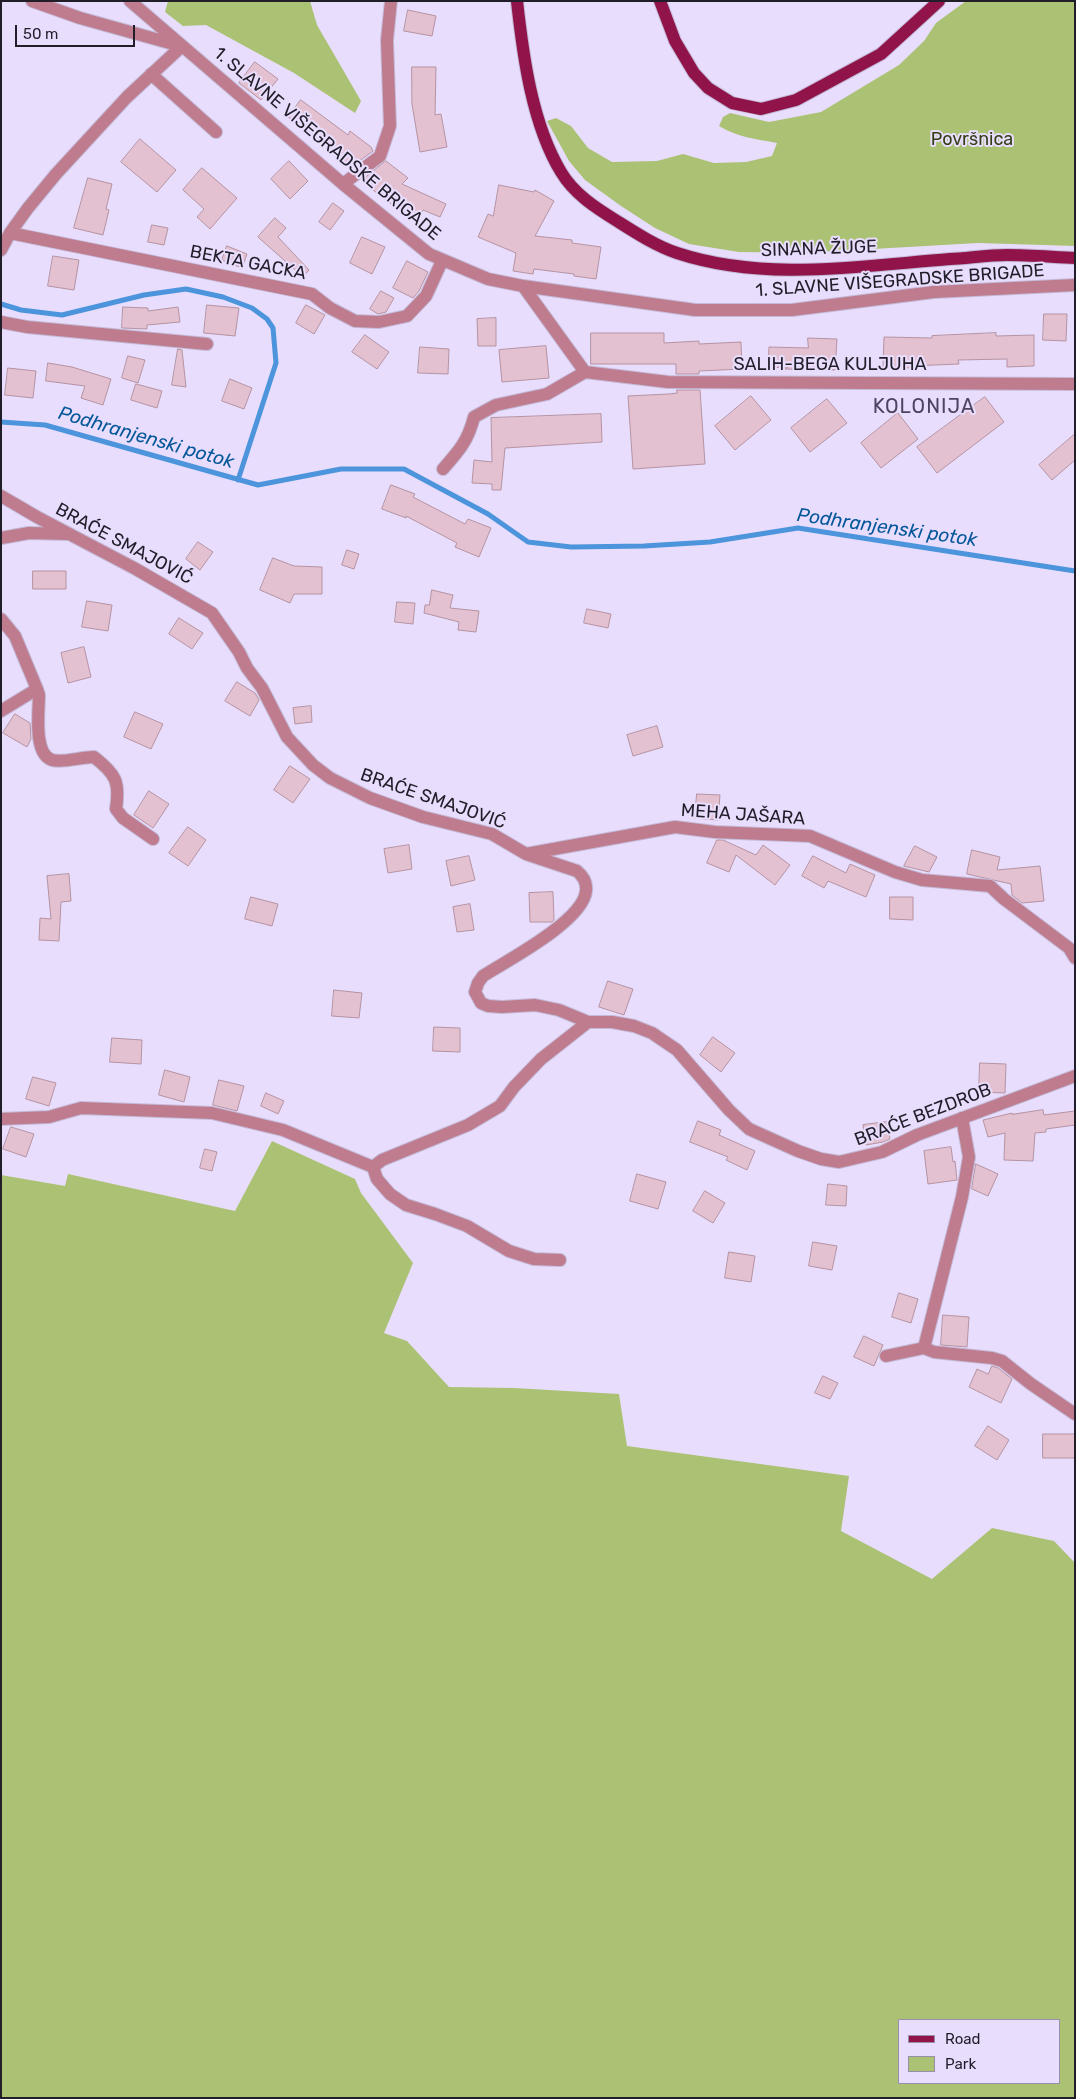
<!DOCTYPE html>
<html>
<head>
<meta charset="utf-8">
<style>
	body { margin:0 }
	#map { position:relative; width:1076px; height:2099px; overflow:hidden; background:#e8ddfd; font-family:Rubik,sans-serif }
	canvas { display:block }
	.frame { position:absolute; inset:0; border:2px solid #211d29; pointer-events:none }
	.legend { position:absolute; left:898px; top:2019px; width:162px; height:65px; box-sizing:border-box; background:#e8ddfd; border:1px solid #9890a8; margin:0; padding:6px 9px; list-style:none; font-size:15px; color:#211d29 }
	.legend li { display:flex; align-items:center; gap:10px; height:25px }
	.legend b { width:25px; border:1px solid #9890a8 }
	.scale { position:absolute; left:15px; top:25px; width:120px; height:22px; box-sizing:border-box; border:2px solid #211d29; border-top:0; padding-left:6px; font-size:15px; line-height:18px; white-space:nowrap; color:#211d29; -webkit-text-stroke:4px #e8ddfd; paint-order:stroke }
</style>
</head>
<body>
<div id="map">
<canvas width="1076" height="2099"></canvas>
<div class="frame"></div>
<ul class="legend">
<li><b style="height:6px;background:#901449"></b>Road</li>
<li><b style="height:14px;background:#abc275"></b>Park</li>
</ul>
<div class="scale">50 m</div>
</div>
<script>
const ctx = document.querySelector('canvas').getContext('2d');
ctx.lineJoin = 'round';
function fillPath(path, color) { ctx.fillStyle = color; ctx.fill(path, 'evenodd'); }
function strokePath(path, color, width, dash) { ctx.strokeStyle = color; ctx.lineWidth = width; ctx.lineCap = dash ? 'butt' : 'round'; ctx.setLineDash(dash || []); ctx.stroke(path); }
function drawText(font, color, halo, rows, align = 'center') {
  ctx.font = font + ' Rubik,sans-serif'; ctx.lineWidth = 4; ctx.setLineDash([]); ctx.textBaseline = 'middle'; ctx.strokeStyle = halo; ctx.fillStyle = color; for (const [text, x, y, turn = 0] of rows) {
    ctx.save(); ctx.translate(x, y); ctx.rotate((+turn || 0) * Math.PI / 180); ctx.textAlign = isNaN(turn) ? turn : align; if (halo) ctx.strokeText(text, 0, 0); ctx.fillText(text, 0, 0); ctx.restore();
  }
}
fillPath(new Path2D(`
	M 168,1 L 310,1 L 317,25 L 361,101 L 355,113 L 294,73 L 206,25 L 183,26 L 165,12 Z
	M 966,1 L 1075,1 L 1075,246 L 978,243 L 803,253 L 739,252 L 689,244 L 655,228 L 621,206 L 585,180 L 569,161 L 547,121 L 556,118 L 571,126 L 588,148 L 612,162 L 657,161 L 683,154 L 714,163 L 746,162 L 772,156 L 777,143 C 756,139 737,137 719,126 L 723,117 L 730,113 L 769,122 L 821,112 L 899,65 L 924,41 L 936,23 Z
	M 272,1141 L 355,1179 L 361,1193 L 413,1263 L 384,1333 L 407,1341 L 449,1387 L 514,1388 L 619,1394 L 627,1446 L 849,1476 L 841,1531 L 932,1579 L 992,1528 L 1054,1541 L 1075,1563 L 1075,2098 L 1,2098 L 1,1175 L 65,1186 L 68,1174 L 235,1211 ZM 900,2020 L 1060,2020 L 1060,2083 L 900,2083 Z`), '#abc275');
strokePath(new Path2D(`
	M 1,304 L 21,310 L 62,315 L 144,295 L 186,289 L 223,297 L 252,308 L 267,319 L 273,328 L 276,363 L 238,480
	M 1,422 L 45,425 L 258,485 L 341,469 L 404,469 L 488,514 L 528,542 L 571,547 L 644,546 L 710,542 L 798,528 L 1075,571`), '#4c94db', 5);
const building = new Path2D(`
	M 408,10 L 436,16 L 432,36 L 404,31 Z
	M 255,62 L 278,79 L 261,100 L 239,83 Z
	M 412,67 L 436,67 L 435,115 L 441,114 L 447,147 L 420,152 L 412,104 Z
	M 301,100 L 348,135 L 350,131 L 371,147 L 373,151 L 351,167 L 333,153 L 335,152 L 288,117 Z
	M 140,139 L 176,170 L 157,192 L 121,162 Z
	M 289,161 L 308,181 L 290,199 L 271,179 Z
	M 386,161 L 408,178 L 402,184 L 446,204 L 440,217 L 423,210 L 419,218 L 394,206 L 369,187 L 372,183 L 365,178 Z
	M 202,168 L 237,198 L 210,229 L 197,217 L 204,209 L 183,190 Z
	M 88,178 L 112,184 L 106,209 L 109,210 L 103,235 L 74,228 Z
	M 499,185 L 534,192 L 535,190 L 554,201 L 535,236 L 572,240 L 572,243 L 601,247 L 596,279 L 574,276 L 574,274 L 534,269 L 533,274 L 513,271 L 516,253 L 478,237 L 488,214 L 493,216 Z
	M 333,203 L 344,211 L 330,230 L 319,222 Z
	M 275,218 L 286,228 L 278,237 L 309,270 L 303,277 L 258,237 Z
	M 152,225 L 168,228 L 164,245 L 148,242 Z
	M 362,237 L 385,247 L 372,274 L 350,263 Z
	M 227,246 L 247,254 L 242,268 L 222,260 Z
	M 53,256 L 79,260 L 74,290 L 48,286 Z
	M 407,261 L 428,272 L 419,291 L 413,298 L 393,288 Z
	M 381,291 L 394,298 L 386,312 L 378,314 L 370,309 Z
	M 207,305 L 239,308 L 235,336 L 204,333 Z
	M 306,305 L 325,315 L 314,334 L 296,323 Z
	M 123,307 L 148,308 L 148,311 L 178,307 L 180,322 L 147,325 L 147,329 L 122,328 Z
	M 1044,314 L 1067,314 L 1066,341 L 1043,340 Z
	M 496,318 L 496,346 L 478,346 L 477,319 Z
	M 591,333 L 664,333 L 664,343 L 699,341 L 699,344 L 741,342 L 742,369 L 699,371 L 699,374 L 676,374 L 676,364 L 591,364 Z
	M 996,333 L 996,336 L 1034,335 L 1034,366 L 1007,367 L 1007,359 L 958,360 L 959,364 L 911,366 L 911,368 L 883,367 L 884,337 L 932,338 L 932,336 Z
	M 365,335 L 389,352 L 377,369 L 352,352 Z
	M 808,338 L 837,339 L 835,370 L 785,369 L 788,367 L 768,368 L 769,347 L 808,348 Z
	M 546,346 L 549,378 L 502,382 L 499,350 Z
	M 420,347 L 449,349 L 448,374 L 418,373 Z
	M 178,349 L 182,350 L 186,387 L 172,385 Z
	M 128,356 L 145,360 L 138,383 L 122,378 Z
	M 48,363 L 72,367 L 111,379 L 103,405 L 81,398 L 85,386 L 46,381 Z
	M 8,368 L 36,371 L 33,398 L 5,395 Z
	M 230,379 L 252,388 L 244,409 L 222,401 Z
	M 136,384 L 162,391 L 157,408 L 131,400 Z
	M 677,390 L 700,390 L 705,464 L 633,469 L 628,396 L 669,394 L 677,393 Z
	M 751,396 L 771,420 L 735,450 L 715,426 Z
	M 985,397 L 1004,422 L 937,473 L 917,447 Z
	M 827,399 L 847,423 L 810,452 L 791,428 Z
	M 898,413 L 918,439 L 881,468 L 861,443 Z
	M 601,414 L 602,442 L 505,448 L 501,490 L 492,490 L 492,484 L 472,483 L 474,460 L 492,462 L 491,418 Z
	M 1075,434 L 1075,460 L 1052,480 L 1039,465 Z
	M 391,485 L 415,494 L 413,497 L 465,524 L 468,519 L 491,528 L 479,557 L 455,547 L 457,543 L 406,516 L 406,518 L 382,509 Z
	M 198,542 L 213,552 L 200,570 L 186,559 Z
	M 347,550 L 359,554 L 354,569 L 342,565 Z
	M 273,558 L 294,566 L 322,567 L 322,594 L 294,594 L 290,603 L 260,590 Z
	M 33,571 L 66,571 L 66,589 L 33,589 Z
	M 432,590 L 453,595 L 450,608 L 479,611 L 476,632 L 458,630 L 459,622 L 424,613 L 425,605 L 429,605 Z
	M 87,601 L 112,605 L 108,631 L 82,627 Z
	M 397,602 L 415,603 L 413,624 L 395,622 Z
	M 587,609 L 611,614 L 608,628 L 584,623 Z
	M 179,618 L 203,633 L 192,649 L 169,634 Z
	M 84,647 L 91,677 L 68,683 L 61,653 Z
	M 237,682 L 255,693 L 259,700 L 250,716 L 225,701 Z
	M 311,706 L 312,722 L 295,724 L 293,708 Z
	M 135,712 L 163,724 L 151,749 L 124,737 Z
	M 15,714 L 30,723 L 31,739 L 27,747 L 3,733 Z
	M 657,726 L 663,747 L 633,756 L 627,735 Z
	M 290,766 L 310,779 L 293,803 L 274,790 Z
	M 149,791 L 169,804 L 153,828 L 134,815 Z
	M 697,794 L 720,795 L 718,820 L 695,818 Z
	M 188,827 L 206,840 L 188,866 L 169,853 Z
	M 717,840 L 723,840 L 756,855 L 763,845 L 790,865 L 775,885 L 736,855 L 729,872 L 707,863 Z
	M 409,845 L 412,869 L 388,873 L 384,849 Z
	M 915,846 L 937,857 L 929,872 L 904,866 Z
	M 972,850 L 1000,857 L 997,870 L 1040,866 L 1044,901 L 1022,903 L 1012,895 L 1011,884 L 967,874 Z
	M 469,856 L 475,880 L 451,886 L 446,861 Z
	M 813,856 L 846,873 L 850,864 L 875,875 L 866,897 L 828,881 L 824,888 L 802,876 Z
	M 69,874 L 71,901 L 61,902 L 59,941 L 39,940 L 40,918 L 51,919 L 47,876 Z
	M 553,892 L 554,920 L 552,922 L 530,922 L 529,893 Z
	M 251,897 L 278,904 L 272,926 L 245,919 Z
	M 890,897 L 913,897 L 913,920 L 890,919 Z
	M 470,904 L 474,930 L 457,932 L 453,907 Z
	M 608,981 L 633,989 L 624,1015 L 599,1007 Z
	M 334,990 L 362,993 L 359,1018 L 332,1016 Z
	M 434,1027 L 460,1028 L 460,1052 L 433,1051 Z
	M 713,1037 L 735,1053 L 721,1072 L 700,1055 Z
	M 112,1038 L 142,1040 L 141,1064 L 110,1062 Z
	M 980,1063 L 1006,1064 L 1005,1093 L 979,1092 Z
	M 165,1070 L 190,1077 L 184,1102 L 159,1095 Z
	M 33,1077 L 56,1083 L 49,1106 L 26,1099 Z
	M 219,1080 L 244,1086 L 237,1111 L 213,1105 Z
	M 266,1093 L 284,1101 L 278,1114 L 261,1106 Z
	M 1043,1110 L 1044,1115 L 1075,1111 L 1075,1125 L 1046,1129 L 1046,1132 L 1035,1133 L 1033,1161 L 1004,1160 L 1005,1133 L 988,1137 L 983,1120 L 1012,1113 L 1012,1114 Z
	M 698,1121 L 721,1130 L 719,1135 L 755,1151 L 747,1170 L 726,1160 L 728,1157 L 690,1142 Z
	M 887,1122 L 890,1139 L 883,1142 L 866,1145 L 863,1125 Z
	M 11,1127 L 34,1134 L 26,1157 L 3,1149 Z
	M 951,1147 L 953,1162 L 955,1161 L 957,1180 L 928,1184 L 924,1151 Z
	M 205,1149 L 217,1152 L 212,1171 L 200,1168 Z
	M 976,1164 L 998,1174 L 988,1196 L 972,1189 Z
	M 637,1174 L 666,1182 L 658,1209 L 630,1201 Z
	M 828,1184 L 847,1186 L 846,1206 L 826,1205 Z
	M 705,1191 L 725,1203 L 713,1223 L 693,1211 Z
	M 813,1242 L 837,1246 L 832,1270 L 809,1266 Z
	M 729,1252 L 755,1256 L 751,1282 L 725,1278 Z
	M 899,1293 L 918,1299 L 911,1323 L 892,1317 Z
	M 943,1315 L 969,1317 L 967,1347 L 941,1345 Z
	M 864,1336 L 883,1345 L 874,1366 L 854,1357 Z
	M 992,1366 L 998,1368 L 1012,1379 L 1001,1403 L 969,1387 L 977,1369 L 988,1374 Z
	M 823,1376 L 838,1383 L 830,1399 L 815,1393 Z
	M 988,1426 L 1009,1440 L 997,1460 L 975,1446 Z
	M 1043,1434 L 1075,1434 L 1075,1458 L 1043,1458 Z`);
fillPath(building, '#e4c1d1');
strokePath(building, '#b493a2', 1);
const minor = new Path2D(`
	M 32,1 L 80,18 L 177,45
	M 130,1 L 343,184 L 429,254 L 488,279 L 523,286 L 695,310 L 792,310 L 934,292 L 1075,285
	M 151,74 L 216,132
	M 343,184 L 380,156 L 390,126 L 387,40 L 391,1
	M 10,233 L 312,294 L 330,308 L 355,321 L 379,322 L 407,316 L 426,296 L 442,261
	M 1,250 L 10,233 L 28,208 L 56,174 L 127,97 L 182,46
	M 523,286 L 585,372
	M 1,322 L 27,327 L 207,344
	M 443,469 C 459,451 468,441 474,417 L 496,405 L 547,394 L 585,372 L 668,382 L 1075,384
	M 1,496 L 37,517 L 134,568 L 212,613 L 239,652 L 247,668 L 262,688 L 287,737 L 313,765 L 330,778 L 370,798 L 423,817 L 492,834 L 526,854 L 577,871 C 583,876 587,883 586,891 C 583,921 508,960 483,976 L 478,983 L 475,992 L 481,1003 L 488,1006 L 502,1007 L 535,1005 L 559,1010 L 588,1022 L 612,1022 L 634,1026 L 652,1033 L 677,1050 L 729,1110 L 749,1129 L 798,1151 L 821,1159 L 839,1162 L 882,1152 L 917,1135 L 1075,1076
	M 1,538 L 29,533 L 67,534
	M 1,619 L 15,636 L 37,689 L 1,711
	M 37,689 L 39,695 C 39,711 33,754 52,760 C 62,763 82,757 94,757 C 116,774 120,782 116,809 L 123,818 L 153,839
	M 526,854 L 675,827 L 715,832 L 810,836 L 895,872 L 922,880 L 990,886 L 1004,899 L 1069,948 L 1075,958
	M 1,1119 L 49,1117 L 81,1108 L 212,1113 L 283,1130 L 373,1167
	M 560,1260 L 534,1259 L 509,1251 L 467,1226 L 435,1214 L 406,1205 L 390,1194 L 377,1179 L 373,1167 L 382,1160 L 468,1125 L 500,1106 L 514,1087 L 541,1059 L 588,1022
	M 924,1348 L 934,1352 L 992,1358 L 1002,1361 L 1031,1384 L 1075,1414
	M 886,1356 L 924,1348 L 962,1197 L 969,1157 L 962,1118`);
const major = new Path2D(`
	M 517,1 C 523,56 532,124 561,172 C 574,194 596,208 617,221 C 636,233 656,246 677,253 C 765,282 860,266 950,259 C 969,258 988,255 1007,255 C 1029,255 1052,257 1075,258
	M 660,1 L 675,41 L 694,73 L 708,88 L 732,103 L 761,109 L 796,100 L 881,54 L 939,1`);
strokePath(minor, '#c4bad7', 14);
strokePath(major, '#c4bad7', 14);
strokePath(minor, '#be7c8e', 12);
strokePath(major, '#901449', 12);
drawText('18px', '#353f17', '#e8ddfd', [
	["Površnica",972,140]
]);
drawText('18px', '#211d29', '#e8ddfd', [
	["1. SLAVNE VIŠEGRADSKE BRIGADE",327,144,40],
	["SINANA ŽUGE",819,249,-2],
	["BEKTA GACKA",248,263,11],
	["1. SLAVNE VIŠEGRADSKE BRIGADE",900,281,-4],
	["SALIH-BEGA KULJUHA",830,365],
	["BRAĆE SMAJOVIĆ",124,544,28],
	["BRAĆE SMAJOVIĆ",433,799,19],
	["MEHA JAŠARA",743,815,4],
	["BRAĆE BEZDROB",923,1115,-21]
]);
drawText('italic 19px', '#06589a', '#e8ddfd', [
	["Podhranjenski potok",146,438,16],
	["Podhranjenski potok",887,528,8]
]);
ctx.letterSpacing = '1px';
drawText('20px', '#4e445f', '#e8ddfd', [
	["KOLONIJA",924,407]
]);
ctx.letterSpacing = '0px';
</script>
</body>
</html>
